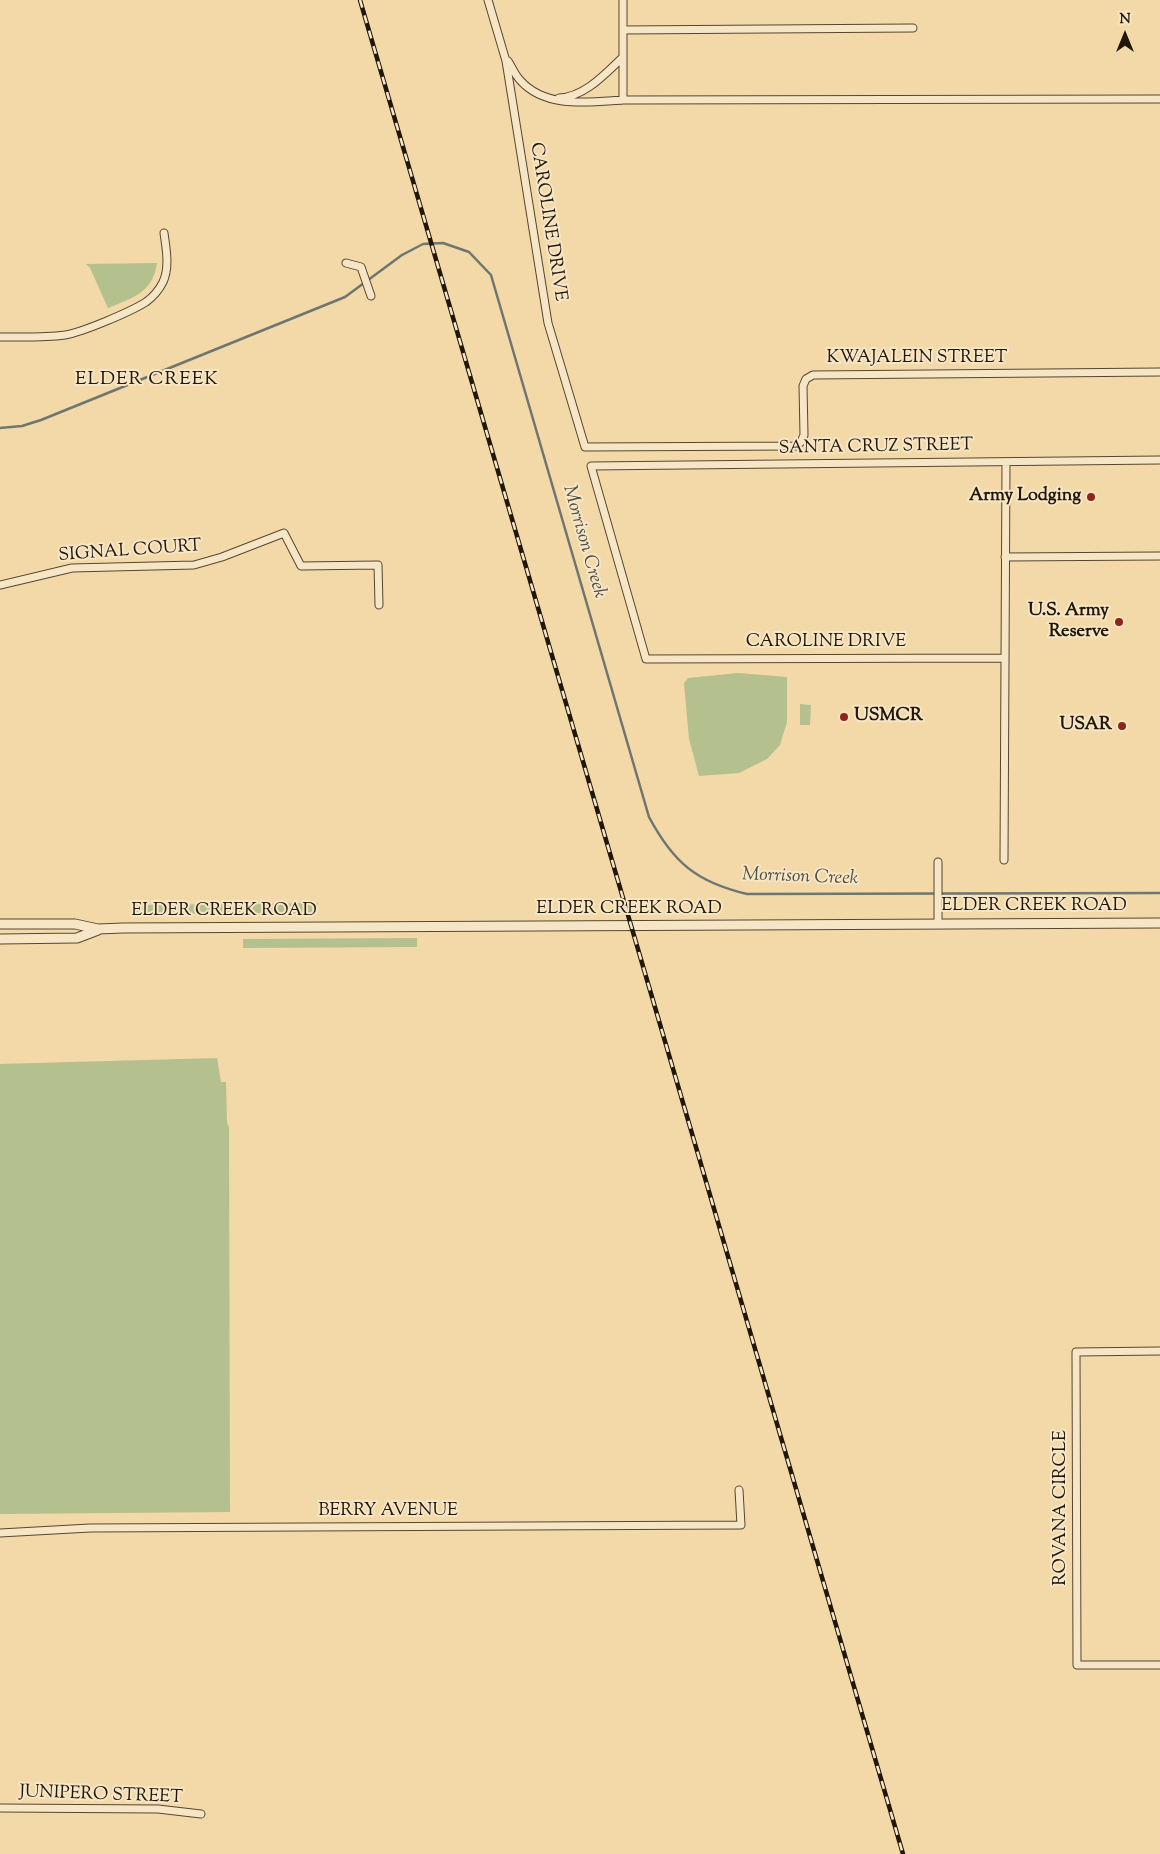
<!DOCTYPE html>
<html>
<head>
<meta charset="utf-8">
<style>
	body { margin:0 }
	#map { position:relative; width:1160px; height:1854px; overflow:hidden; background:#f3d8a8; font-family:"Sorts Mill Goudy",serif }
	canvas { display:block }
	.north { position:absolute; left:1100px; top:10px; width:50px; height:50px; -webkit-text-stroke:4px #f7e6c6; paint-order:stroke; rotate:0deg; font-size:14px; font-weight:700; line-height:20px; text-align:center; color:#201709 }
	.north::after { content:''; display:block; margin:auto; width:18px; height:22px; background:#201709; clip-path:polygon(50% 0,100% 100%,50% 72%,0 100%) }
</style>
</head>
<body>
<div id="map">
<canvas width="1160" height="1854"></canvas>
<div class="north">N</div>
</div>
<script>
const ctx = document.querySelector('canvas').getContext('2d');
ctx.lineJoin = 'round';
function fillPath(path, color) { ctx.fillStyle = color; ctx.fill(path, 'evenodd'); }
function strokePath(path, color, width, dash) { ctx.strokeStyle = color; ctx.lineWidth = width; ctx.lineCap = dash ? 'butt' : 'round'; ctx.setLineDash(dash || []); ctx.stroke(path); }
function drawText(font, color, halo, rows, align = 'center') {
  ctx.font = font + ' "Sorts Mill Goudy",serif'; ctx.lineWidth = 4; ctx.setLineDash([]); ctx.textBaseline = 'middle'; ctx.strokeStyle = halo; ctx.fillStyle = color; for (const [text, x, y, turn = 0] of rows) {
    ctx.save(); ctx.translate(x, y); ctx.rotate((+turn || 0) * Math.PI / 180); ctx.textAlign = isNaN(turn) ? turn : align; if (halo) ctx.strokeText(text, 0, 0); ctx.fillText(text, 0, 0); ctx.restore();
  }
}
fillPath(new Path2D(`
	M 157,263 C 153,293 132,298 108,308 L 90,268 L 86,264 Z
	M 738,673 L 787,677 L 787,722 L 780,745 L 767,759 L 739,773 L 699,776 L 689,739 L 684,683 L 688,678 Z
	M 800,704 L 811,705 L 810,725 L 800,725 Z
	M 318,903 L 317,913 L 133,914 L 132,905 Z
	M 417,938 L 417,947 L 243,948 L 243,939 Z
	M 217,1058 L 221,1082 L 226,1082 L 227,1123 L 229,1127 L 230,1512 L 0,1514 L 0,1064 Z`), '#b4c08d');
strokePath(new Path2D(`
	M 0,428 L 22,426 L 41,420 L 345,297 L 402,255 L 423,244 L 443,243 L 469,252 L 491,275 L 649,817 C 673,862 696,882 747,894 L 1160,893`), '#6d7670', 2.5);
const minor = new Path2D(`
	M 488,0 L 506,61 L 548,323 L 585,447 L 796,446 L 801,442 L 804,435 L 803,386 L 806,379 L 813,375 L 1160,372
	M 623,30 L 913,28
	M 623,57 L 623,100
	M 508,61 C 512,67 515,75 520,80 C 545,109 590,102 623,100 L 1160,99
	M 559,98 C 585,97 606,73 623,57 L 623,0
	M 346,263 L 361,267 L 371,296
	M 0,337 C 22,337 43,338 65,335 C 83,332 130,312 146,302 C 153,297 159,290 163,282 C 170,267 166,248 164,233
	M 1005,557 L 1160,556
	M 0,585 L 72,568 L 194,565 L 222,557 L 284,533 L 301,566 L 378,565 L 379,605
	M 1005,658 L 646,659 L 591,466 L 1160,460
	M 1004,860 L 1006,462
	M 938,862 L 938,924
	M 1160,1351 L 1076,1352 L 1077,1665 L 1160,1665
	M 0,1533 L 90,1528 L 741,1525 L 739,1490
	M 0,1808 L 158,1809 L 201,1814`);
const tertiary = new Path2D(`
	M 0,924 L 75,924 L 98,929 L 123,928 L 1160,923
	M 0,939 L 77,938 L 98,930`);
strokePath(minor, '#554731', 9);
strokePath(tertiary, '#554731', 11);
strokePath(minor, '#f7e6c6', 7);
strokePath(tertiary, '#f7e6c6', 9);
const rail = new Path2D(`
	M 360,0 L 903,1854`);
strokePath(rail, '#201709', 4.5);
strokePath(rail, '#f7e6c6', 2.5, [8]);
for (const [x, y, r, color] of [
	[1091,497,5,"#8f2418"],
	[1119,622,5,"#8f2418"],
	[844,717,5,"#8f2418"],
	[1122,726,5,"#8f2418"]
]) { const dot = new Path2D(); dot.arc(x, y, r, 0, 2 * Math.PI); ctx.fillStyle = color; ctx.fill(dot); strokePath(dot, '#f7e6c6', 2); }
drawText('18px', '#201709', '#f7e6c6', [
	["CAROLINE DRIVE",547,222,81],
	["KWAJALEIN STREET",917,359],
	["SANTA CRUZ STREET",876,448,-1],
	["SIGNAL COURT",130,552,-4],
	["CAROLINE DRIVE",826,643],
	["ELDER CREEK ROAD",1034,907],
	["ELDER CREEK ROAD",629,910],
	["ELDER CREEK ROAD",224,912],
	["ROVANA CIRCLE",1062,1508,-90],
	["BERRY AVENUE",388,1512],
	["JUNIPERO STREET",101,1796,2]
]);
drawText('bold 18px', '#201709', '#f7e6c6', [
	["Army Lodging",1081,497],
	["U.S. Army",1109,612],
	["Reserve",1109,633],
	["USMCR",854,717,"left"],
	["USAR",1112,726]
], 'right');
ctx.letterSpacing = '1px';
drawText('19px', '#201709', '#f7e6c6', [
	["ELDER CREEK",147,381]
]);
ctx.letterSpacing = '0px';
drawText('italic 19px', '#4d4f45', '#f7e6c6', [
	["Morrison Creek",583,542,74],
	["Morrison Creek",800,878,2]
]);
</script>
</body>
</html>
